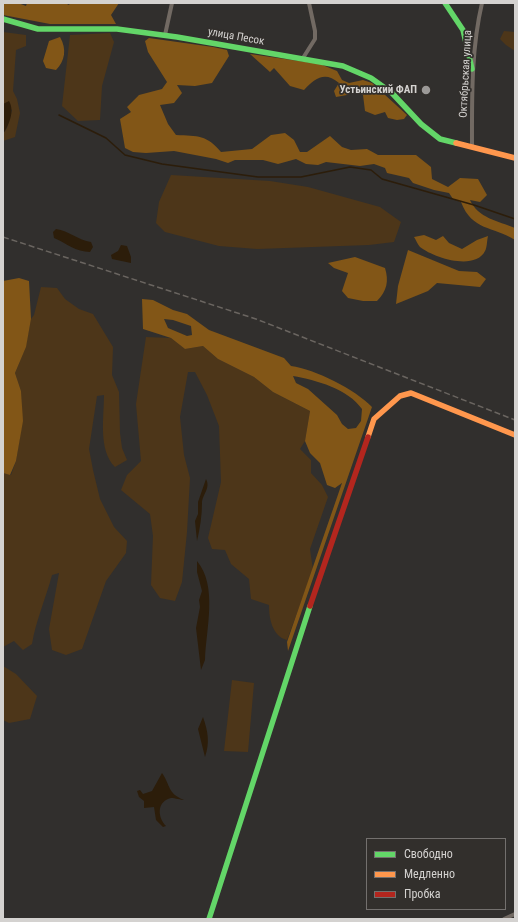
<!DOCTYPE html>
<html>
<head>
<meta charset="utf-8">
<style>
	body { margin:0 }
	#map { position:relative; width:518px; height:922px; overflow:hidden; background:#312f2d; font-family:"Roboto Condensed",sans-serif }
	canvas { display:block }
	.frame { position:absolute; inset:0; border:4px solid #d4d2d0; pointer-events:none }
	.legend { position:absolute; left:366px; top:838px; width:140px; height:72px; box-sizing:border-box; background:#322f2c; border:1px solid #73706e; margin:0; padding:5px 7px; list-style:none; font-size:12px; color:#d4d2d0 }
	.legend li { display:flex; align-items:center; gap:8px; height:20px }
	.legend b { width:20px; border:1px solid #73706e }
</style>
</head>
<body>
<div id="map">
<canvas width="518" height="922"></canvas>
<div class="frame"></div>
<ul class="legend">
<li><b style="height:5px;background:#63d668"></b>Свободно</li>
<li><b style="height:5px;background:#ff974d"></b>Медленно</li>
<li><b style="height:5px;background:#b3261e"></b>Пробка</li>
</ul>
</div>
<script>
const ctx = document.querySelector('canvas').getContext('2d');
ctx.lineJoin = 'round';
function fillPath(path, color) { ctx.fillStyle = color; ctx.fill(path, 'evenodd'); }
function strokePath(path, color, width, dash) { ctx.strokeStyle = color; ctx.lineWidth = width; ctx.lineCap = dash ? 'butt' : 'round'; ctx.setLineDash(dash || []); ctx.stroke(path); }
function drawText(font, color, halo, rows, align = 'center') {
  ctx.font = font + ' "Roboto Condensed",sans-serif'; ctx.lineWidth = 3.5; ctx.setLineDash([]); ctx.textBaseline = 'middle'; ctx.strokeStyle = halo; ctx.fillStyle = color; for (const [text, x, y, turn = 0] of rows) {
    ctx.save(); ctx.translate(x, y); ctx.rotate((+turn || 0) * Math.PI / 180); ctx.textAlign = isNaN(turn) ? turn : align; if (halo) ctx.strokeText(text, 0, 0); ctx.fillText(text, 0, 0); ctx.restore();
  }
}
fillPath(new Path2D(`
	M 504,31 L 515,32 L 515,51 L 506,45 L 500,39 Z
	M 3,32 L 26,35 L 26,46 L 16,50 L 13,91 L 17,99 L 20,113 L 15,137 L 3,141 L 3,134 L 7,128 L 12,110 L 5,104 L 3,104 Z
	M 110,33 L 114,42 L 102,86 L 100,120 L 78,121 L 62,106 L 70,35 Z
	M 171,175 L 270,181 L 308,187 L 380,207 L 401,222 L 394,242 L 369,245 L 257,249 L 219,246 L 165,232 L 156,223 L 159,202 Z
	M 41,287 L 57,288 L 65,299 L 79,309 L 93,314 L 113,347 L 112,375 L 119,392 L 120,433 L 122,448 L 127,460 L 115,467 C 98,450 104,418 104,395 L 97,396 L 89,449 L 93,470 L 100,499 L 114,527 L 127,541 L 126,553 L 106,581 L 82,649 L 66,655 L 52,650 L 49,629 L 59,573 L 52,575 C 46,598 36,620 32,644 L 23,650 L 14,641 L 3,647 L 3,473 L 11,475 L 16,461 L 22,423 L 21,391 L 15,373 L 25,349 L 31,319 L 34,315 Z
	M 146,337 L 171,338 L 185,349 L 203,346 L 218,359 L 254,377 L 273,392 L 310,411 L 305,441 L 300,449 L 311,460 L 311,473 L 322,485 L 328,497 L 310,549 L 313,570 L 287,640 C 272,636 269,618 269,605 L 251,599 L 249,579 L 231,564 L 225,550 L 212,549 L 208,538 L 221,482 L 219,426 L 207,395 L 195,372 L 188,372 L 180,417 L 184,455 L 190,478 L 187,532 L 182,582 L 175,601 L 160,598 L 151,585 L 153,536 L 150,514 L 121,490 L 127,475 L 141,461 L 136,404 Z
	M 3,666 L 16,674 L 37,696 L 30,719 L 9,723 L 3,720 Z
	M 232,680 L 254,683 L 248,752 L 224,751 Z`), '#4d3619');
fillPath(new Path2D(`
	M 3,3 L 18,3 L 26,6 L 27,3 L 65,3 L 69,5 L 70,3 L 119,3 L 111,15 L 116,24 L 50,24 L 3,15 Z
	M 60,37 C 67,49 65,61 56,70 L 46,68 L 43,61 L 49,41 Z
	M 149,38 L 213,47 L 227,50 L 229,56 L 212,83 L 195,86 L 177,85 L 182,93 L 174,103 L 160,105 L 168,124 L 176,135 C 198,136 207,135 221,152 L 252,149 L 271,135 L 285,133 L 294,140 L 300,152 L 307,152 L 330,136 L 342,147 L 351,150 L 367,149 L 378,155 L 416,155 L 431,167 L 432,179 L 448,187 L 460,178 L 478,179 L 487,195 L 480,202 L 470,200 C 478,218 498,221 515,228 L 515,240 C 493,226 472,231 461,202 L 453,199 L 449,193 L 434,190 L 413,183 L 409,178 L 387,173 L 385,168 L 374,164 L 360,166 L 326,162 L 318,165 L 306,164 L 296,159 L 278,164 L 263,160 L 235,160 L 228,163 L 216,159 L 174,151 L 146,153 L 133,152 L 125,148 L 120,119 L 131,112 L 127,107 L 139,95 L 162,89 L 167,82 L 148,52 L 145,41 Z
	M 250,54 L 320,64 L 337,71 L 342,80 L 349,83 L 363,80 L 372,83 L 407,115 L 404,119 L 397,120 L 388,118 L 385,112 L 375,115 L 365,111 L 363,95 L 354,90 L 347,95 L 336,97 L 334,91 L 339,83 C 325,71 315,78 304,90 L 290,86 L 274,68 L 270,72 Z
	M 424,235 L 436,240 L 443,236 L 449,243 L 462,249 L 477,240 L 488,236 C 487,240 487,248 485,251 C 475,271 434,258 420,247 C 418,245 416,240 414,237 Z
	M 408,250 L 459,271 L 477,272 L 486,279 L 480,287 L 437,283 L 428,291 L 396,304 L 398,286 Z
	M 355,257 L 385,268 C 389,281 387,291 377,301 L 363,301 L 348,298 L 342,291 L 348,273 L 334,268 L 328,263 Z
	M 19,278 L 29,281 L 31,319 L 26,347 L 15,373 L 21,391 L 23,421 L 16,461 L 10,475 L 3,473 L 3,281 Z
	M 142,299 L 153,300 L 173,310 L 187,314 L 209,330 L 284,358 L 291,366 C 315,369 356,390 372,407 L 288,651 L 287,642 L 342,483 L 335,488 L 327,485 L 320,463 L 310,453 L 305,441 L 310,411 L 273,392 L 254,377 L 218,359 L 203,346 L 185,349 L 171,338 L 143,329 ZM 164,319 L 173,320 L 191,326 L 192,335 L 187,336 L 168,328 ZM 293,376 C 316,380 348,389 362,409 L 361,421 L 356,428 L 348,429 L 342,424 L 337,415 L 308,389 L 296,383 Z`), '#825617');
fillPath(new Path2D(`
	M 9,101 C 15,111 9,125 3,134 L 3,104 Z
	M 56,229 C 69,231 78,240 91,242 L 93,247 L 90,252 C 76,252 66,243 54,238 L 53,232 Z
	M 121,245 L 127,246 L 131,257 L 131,263 L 112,259 L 111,255 L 118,251 Z
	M 206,479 C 211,488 202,495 202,503 C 202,516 200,528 197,541 L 195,521 L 198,514 L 198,502 Z
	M 197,561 C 218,586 206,629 205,660 L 201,670 L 196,628 L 200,607 L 199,600 L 202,591 L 197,572 Z
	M 203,717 C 208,731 210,743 205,757 L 198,729 Z
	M 162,773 C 171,786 167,793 184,800 C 181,800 175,798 171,798 C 157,801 157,817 166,826 L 163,827 L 156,820 L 154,807 L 144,808 L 144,801 L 139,797 L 137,791 L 140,790 L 143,794 L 152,791 Z`), '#2c1d0a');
strokePath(new Path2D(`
	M 59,115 L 106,138 L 125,155 L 162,164 L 258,177 L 301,177 L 350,167 L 371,170 L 382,179 L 474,205 L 515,219`), '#2c1d0a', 1.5);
strokePath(new Path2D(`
	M 165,35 L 172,3
	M 303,58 L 315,39 L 315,31 L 309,3
	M 472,147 C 472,99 471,50 482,3
	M 504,919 L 515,914`), '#726a63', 4);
strokePath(new Path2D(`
	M 445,3 L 463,30 L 472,69
	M 3,19 L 38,29 L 117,29 L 177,37 L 343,66 L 371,78 L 392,93 L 421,124 L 440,139 L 456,143
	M 209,919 L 310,606`), '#63d668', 5.5);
strokePath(new Path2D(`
	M 456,143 L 515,158
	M 368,437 L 374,419 L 400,396 L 411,393 L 515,435`), '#ff974d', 5.5);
strokePath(new Path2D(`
	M 310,606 L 368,437`), '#b3261e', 5.5);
strokePath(new Path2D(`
	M 3,237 L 256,319 L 515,420`), '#6a6560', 1.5, [6, 3]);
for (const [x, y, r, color] of [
	[426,90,5,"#9b9997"]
]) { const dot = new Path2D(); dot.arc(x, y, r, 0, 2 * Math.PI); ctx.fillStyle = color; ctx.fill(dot); strokePath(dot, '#322f2c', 1.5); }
drawText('11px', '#d4d2d0', '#322f2c', [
	["улица Песок",236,37,10],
	["Октябрьская улица",466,74,-87]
]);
drawText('bold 11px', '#d4d2d0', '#322f2c', [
	["Устьинский ФАП",417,90]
], 'right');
</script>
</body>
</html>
